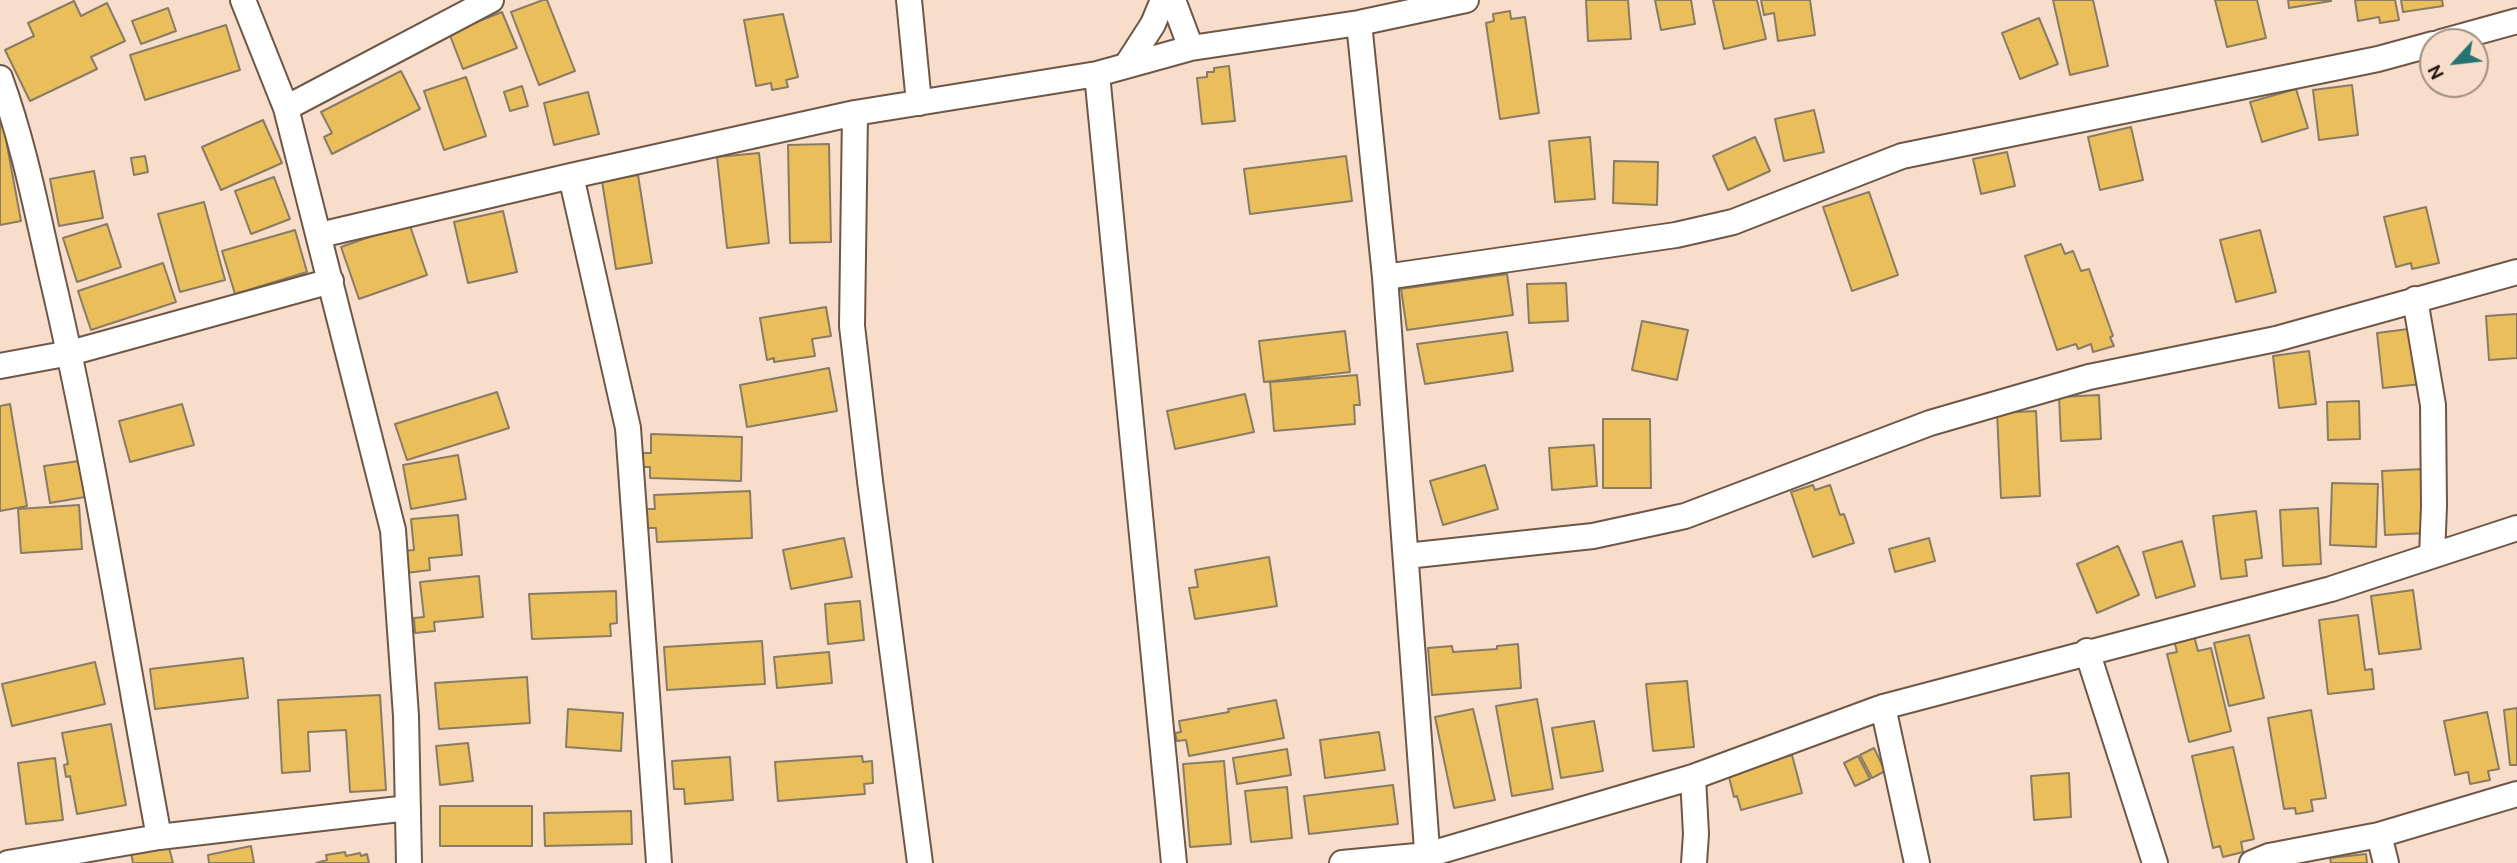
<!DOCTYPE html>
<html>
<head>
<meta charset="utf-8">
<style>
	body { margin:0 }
	#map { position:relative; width:2517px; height:863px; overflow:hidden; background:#f8ddca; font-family:Overpass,sans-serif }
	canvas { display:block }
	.north { position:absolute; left:2419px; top:28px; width:70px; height:70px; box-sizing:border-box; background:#f8ddca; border:2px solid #a28e80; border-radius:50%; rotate:243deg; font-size:19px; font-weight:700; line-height:28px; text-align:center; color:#211811 }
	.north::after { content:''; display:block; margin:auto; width:24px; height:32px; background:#277273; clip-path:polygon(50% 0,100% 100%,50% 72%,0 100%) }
</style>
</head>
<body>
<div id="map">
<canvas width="2517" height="863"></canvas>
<div class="north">N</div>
</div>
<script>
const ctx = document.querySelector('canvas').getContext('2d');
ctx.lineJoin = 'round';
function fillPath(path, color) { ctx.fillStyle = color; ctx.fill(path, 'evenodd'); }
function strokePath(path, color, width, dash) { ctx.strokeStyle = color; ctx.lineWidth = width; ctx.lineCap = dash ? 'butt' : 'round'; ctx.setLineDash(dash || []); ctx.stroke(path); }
const building = new Path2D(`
	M 543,0 L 547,0 L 575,71 L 539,85 L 511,12 Z
	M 1586,0 L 1628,0 L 1631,39 L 1588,41 Z
	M 1655,0 L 1691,0 L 1695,24 L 1661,30 Z
	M 1713,0 L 1757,0 L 1766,39 L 1724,49 Z
	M 1761,0 L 1810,0 L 1815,35 L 1778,41 L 1774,13 L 1764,15 Z
	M 2053,0 L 2093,0 L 2108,66 L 2070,75 Z
	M 2215,0 L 2257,0 L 2266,38 L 2227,47 Z
	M 2288,0 L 2331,0 L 2331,1 L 2289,8 Z
	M 2355,0 L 2395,0 L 2399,20 L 2380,23 L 2379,17 L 2358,21 Z
	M 2401,0 L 2442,0 L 2443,6 L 2403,12 Z
	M 74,1 L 81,16 L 107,3 L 125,41 L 91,57 L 97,69 L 30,101 L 5,50 L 34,36 L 28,23 Z
	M 168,8 L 176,31 L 141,44 L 132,21 Z
	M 1510,11 L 1511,19 L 1525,17 L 1539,113 L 1500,119 L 1486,23 L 1494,21 L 1493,14 Z
	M 502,12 L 517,48 L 463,69 L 449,33 Z
	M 783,14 L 798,77 L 786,80 L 788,87 L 772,90 L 771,83 L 756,86 L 744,20 Z
	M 2039,18 L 2058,64 L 2020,79 L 2002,33 Z
	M 226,25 L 240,70 L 145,100 L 130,55 Z
	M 1229,66 L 1235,121 L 1202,124 L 1197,78 L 1207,77 L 1207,72 L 1214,72 L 1214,68 Z
	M 401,71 L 420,109 L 332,154 L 324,137 L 332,133 L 321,112 Z
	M 466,77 L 486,136 L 444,150 L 424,91 Z
	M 2352,85 L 2358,135 L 2319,140 L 2313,90 Z
	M 522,86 L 528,106 L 510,111 L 504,92 Z
	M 2296,89 L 2308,128 L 2262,142 L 2250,102 Z
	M 588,92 L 599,134 L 554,145 L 544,103 Z
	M 1814,110 L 1824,152 L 1784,161 L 1775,119 Z
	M 2,118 L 21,221 L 0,225 L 0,119 Z
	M 263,120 L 282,163 L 221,190 L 202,147 Z
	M 2131,127 L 2143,180 L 2100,190 L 2088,137 Z
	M 1590,137 L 1595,199 L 1555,202 L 1549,141 Z
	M 1755,137 L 1770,171 L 1728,190 L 1713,156 Z
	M 829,144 L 831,242 L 790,243 L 788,145 Z
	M 2007,152 L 2015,186 L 1981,194 L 1973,159 Z
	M 759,153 L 769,243 L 727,248 L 717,157 Z
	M 145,156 L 148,172 L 134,175 L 131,158 Z
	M 1346,156 L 1352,201 L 1250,214 L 1244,169 Z
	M 1614,161 L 1658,162 L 1657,205 L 1613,203 Z
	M 94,171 L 103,218 L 59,226 L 50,179 Z
	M 638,175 L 652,263 L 616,269 L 602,181 Z
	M 274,177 L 290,219 L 251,234 L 235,191 Z
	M 1869,192 L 1898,275 L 1852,291 L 1823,207 Z
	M 204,202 L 225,280 L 180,292 L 158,214 Z
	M 2426,207 L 2439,263 L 2412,269 L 2411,263 L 2396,267 L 2384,217 Z
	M 503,211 L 517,272 L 468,283 L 454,222 Z
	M 409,223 L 427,275 L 359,299 L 341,247 Z
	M 107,224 L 121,267 L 77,282 L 63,238 Z
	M 295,230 L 307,272 L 235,294 L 222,251 Z
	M 2260,230 L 2276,292 L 2236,302 L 2220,240 Z
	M 2061,244 L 2065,254 L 2073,251 L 2081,271 L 2089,269 L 2113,336 L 2110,337 L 2114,346 L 2093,352 L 2091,344 L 2078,349 L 2076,344 L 2057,350 L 2025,256 Z
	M 163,263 L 176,302 L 91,330 L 78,291 Z
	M 1507,274 L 1513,315 L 1407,330 L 1401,289 Z
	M 1566,283 L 1568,321 L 1529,323 L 1527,284 Z
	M 826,307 L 831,336 L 812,339 L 815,356 L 774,362 L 774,358 L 767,360 L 760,318 Z
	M 2517,314 L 2517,358 L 2489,360 L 2486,316 Z
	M 1642,321 L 1688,330 L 1677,380 L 1632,370 Z
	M 2416,328 L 2422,384 L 2383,388 L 2377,333 Z
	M 1345,331 L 1350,372 L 1264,382 L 1259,341 Z
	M 1507,332 L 1513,371 L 1425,384 L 1417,344 Z
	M 2309,351 L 2316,404 L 2279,408 L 2273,356 Z
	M 829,368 L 837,411 L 747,427 L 740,385 Z
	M 1357,375 L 1360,405 L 1354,405 L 1355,424 L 1274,431 L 1270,382 Z
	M 497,392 L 509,428 L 407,460 L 395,424 Z
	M 1245,394 L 1254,432 L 1175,449 L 1167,411 Z
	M 2099,395 L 2101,439 L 2061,441 L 2059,397 Z
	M 2359,401 L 2360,439 L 2328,440 L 2327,402 Z
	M 10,404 L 27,506 L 0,511 L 0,406 Z
	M 182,404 L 194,445 L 130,462 L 119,421 Z
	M 2036,411 L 2040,496 L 2001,498 L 1997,413 Z
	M 1603,419 L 1650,419 L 1651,488 L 1603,488 Z
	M 651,434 L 742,437 L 741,481 L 650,478 L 650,467 L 643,467 L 643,453 L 651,453 Z
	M 1594,445 L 1597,486 L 1552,490 L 1549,448 Z
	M 458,455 L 466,499 L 411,509 L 403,465 Z
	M 79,461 L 85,497 L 50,503 L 44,466 Z
	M 1485,465 L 1498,509 L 1443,525 L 1430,481 Z
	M 2424,469 L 2427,533 L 2385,535 L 2382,471 Z
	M 2332,483 L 2378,484 L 2376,547 L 2330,545 Z
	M 1813,485 L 1815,490 L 1830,485 L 1840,515 L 1844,514 L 1854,543 L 1813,557 L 1791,492 Z
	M 750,491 L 752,538 L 657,542 L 656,528 L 647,528 L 646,509 L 655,509 L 654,495 Z
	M 79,505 L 82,549 L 21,553 L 18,509 Z
	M 2318,508 L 2321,564 L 2283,566 L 2280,510 Z
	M 2256,511 L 2262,558 L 2245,560 L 2247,576 L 2221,579 L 2213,516 Z
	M 458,515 L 462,555 L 429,558 L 430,570 L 406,573 L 403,551 L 414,550 L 411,519 Z
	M 844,538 L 852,577 L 791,589 L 783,550 Z
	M 1929,538 L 1935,561 L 1895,572 L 1889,549 Z
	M 2182,541 L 2195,586 L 2156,598 L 2143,552 Z
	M 2118,546 L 2139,595 L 2097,613 L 2077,564 Z
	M 1269,557 L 1277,606 L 1195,619 L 1189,588 L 1198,587 L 1195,570 Z
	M 479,576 L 483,617 L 434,622 L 435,631 L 415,633 L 414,618 L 424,617 L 420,582 Z
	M 2413,590 L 2421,649 L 2379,654 L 2371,596 Z
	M 616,591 L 617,623 L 610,624 L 611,636 L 532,639 L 529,594 Z
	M 860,601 L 864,640 L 828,644 L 825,604 Z
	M 2358,615 L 2365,670 L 2372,669 L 2374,689 L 2328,694 L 2319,620 Z
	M 2249,635 L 2264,698 L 2229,706 L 2214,643 Z
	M 2194,636 L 2198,651 L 2211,648 L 2231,731 L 2189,742 L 2167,654 L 2177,652 L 2174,640 Z
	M 762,641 L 765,684 L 667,690 L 664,647 Z
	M 1518,644 L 1521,688 L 1432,695 L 1428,648 L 1452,646 L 1453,652 L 1497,649 L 1497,646 Z
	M 829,652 L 832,683 L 777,688 L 774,657 Z
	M 243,658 L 248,698 L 155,709 L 150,669 Z
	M 95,662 L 105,704 L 12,726 L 2,684 Z
	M 527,677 L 530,723 L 439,729 L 435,683 Z
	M 1687,681 L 1694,747 L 1653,751 L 1646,684 Z
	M 380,695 L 386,790 L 350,792 L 346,730 L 308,732 L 310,771 L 282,773 L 278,700 Z
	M 1537,699 L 1553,789 L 1512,796 L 1496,706 Z
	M 1276,700 L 1284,738 L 1189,756 L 1186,740 L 1177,741 L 1175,733 L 1181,732 L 1179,721 L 1229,712 L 1228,709 Z
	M 2517,708 L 2517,765 L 2510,765 L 2504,710 Z
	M 568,709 L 623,713 L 621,751 L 566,747 Z
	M 1473,709 L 1495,800 L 1454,808 L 1435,717 Z
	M 2311,710 L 2326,798 L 2311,800 L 2313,811 L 2296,814 L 2295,808 L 2284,809 L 2268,718 Z
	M 2487,712 L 2499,769 L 2488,771 L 2490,780 L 2470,784 L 2468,772 L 2455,775 L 2444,721 Z
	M 1594,721 L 1603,771 L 1561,778 L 1552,728 Z
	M 111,724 L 126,805 L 77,814 L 70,776 L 66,777 L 64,765 L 68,764 L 62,733 Z
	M 1379,732 L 1385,770 L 1325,778 L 1320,740 Z
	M 468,743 L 473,781 L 440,785 L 436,746 Z
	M 2233,747 L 2254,839 L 2241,842 L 2243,852 L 2223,857 L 2220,846 L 2213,848 L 2192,756 Z
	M 1874,748 L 1885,771 L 1872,778 L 1860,755 Z
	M 1287,749 L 1291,775 L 1237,784 L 1233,758 Z
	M 1792,755 L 1802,793 L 1741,810 L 1737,796 L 1734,797 L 1728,773 Z
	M 862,756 L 863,762 L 872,761 L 873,783 L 864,784 L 865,794 L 778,801 L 775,762 Z
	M 1858,756 L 1870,779 L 1855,786 L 1844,763 Z
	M 730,757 L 733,800 L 685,804 L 684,789 L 674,789 L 672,761 Z
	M 55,758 L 63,820 L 26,824 L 18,763 Z
	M 1224,761 L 1231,844 L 1190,847 L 1183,764 Z
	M 2069,773 L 2071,817 L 2034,820 L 2031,776 Z
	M 1393,785 L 1398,824 L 1309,834 L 1304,796 Z
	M 1287,787 L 1292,838 L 1251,842 L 1245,791 Z
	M 440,806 L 532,806 L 532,846 L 440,846 Z
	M 631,811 L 632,844 L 545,846 L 544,813 Z
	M 168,844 L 173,863 L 133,863 L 131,853 Z
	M 251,846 L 254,863 L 209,863 L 208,855 Z
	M 345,852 L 346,856 L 360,853 L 361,856 L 367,854 L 369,863 L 316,863 L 327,860 L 326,855 Z
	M 2366,854 L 2367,863 L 2331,863 L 2330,858 Z`);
fillPath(building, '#eabe5b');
strokePath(building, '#897c64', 2);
const minor = new Path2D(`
	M 243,0 L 286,108 L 393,530 L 406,716 L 409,863
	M 909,0 L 919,103
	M 1173,0 L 1191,48
	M 1359,23 L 1385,277 L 1428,863
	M 2441,42 L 2517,21
	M 1126,66 L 1153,24 L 1163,0
	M 1097,74 L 1174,863
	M 0,78 C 23,141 36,207 51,273 C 95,459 124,649 159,837
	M 286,108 L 491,0
	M 855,113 L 852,326 L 870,481 L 920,863
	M 571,176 L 628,428 L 659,863
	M 320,235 L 571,176 L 855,113 L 1097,74 L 1191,48 L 1359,23 L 1466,0
	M 1385,277 L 1676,235 L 1733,222 L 1902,156 L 2378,59 L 2433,44
	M 2415,299 L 2433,405 L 2434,506 L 2432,556
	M 0,366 L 70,353 L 331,281
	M 1406,556 L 1593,536 L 1685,516 L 1930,423 L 2089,377 L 2276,339 L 2517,272
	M 2087,651 L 2155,863
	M 1883,707 L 1917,863
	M 1693,777 L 1696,834 L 1694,863
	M 2379,835 L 2386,863
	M 8,863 L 159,837 L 408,808
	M 1342,863 L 1427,855 L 1693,777 L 1883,707 L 2331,589 L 2517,528
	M 2252,863 L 2269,856 L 2379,835 L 2517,794`);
strokePath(minor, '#6e5747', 28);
strokePath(minor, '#fff', 24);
</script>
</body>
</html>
